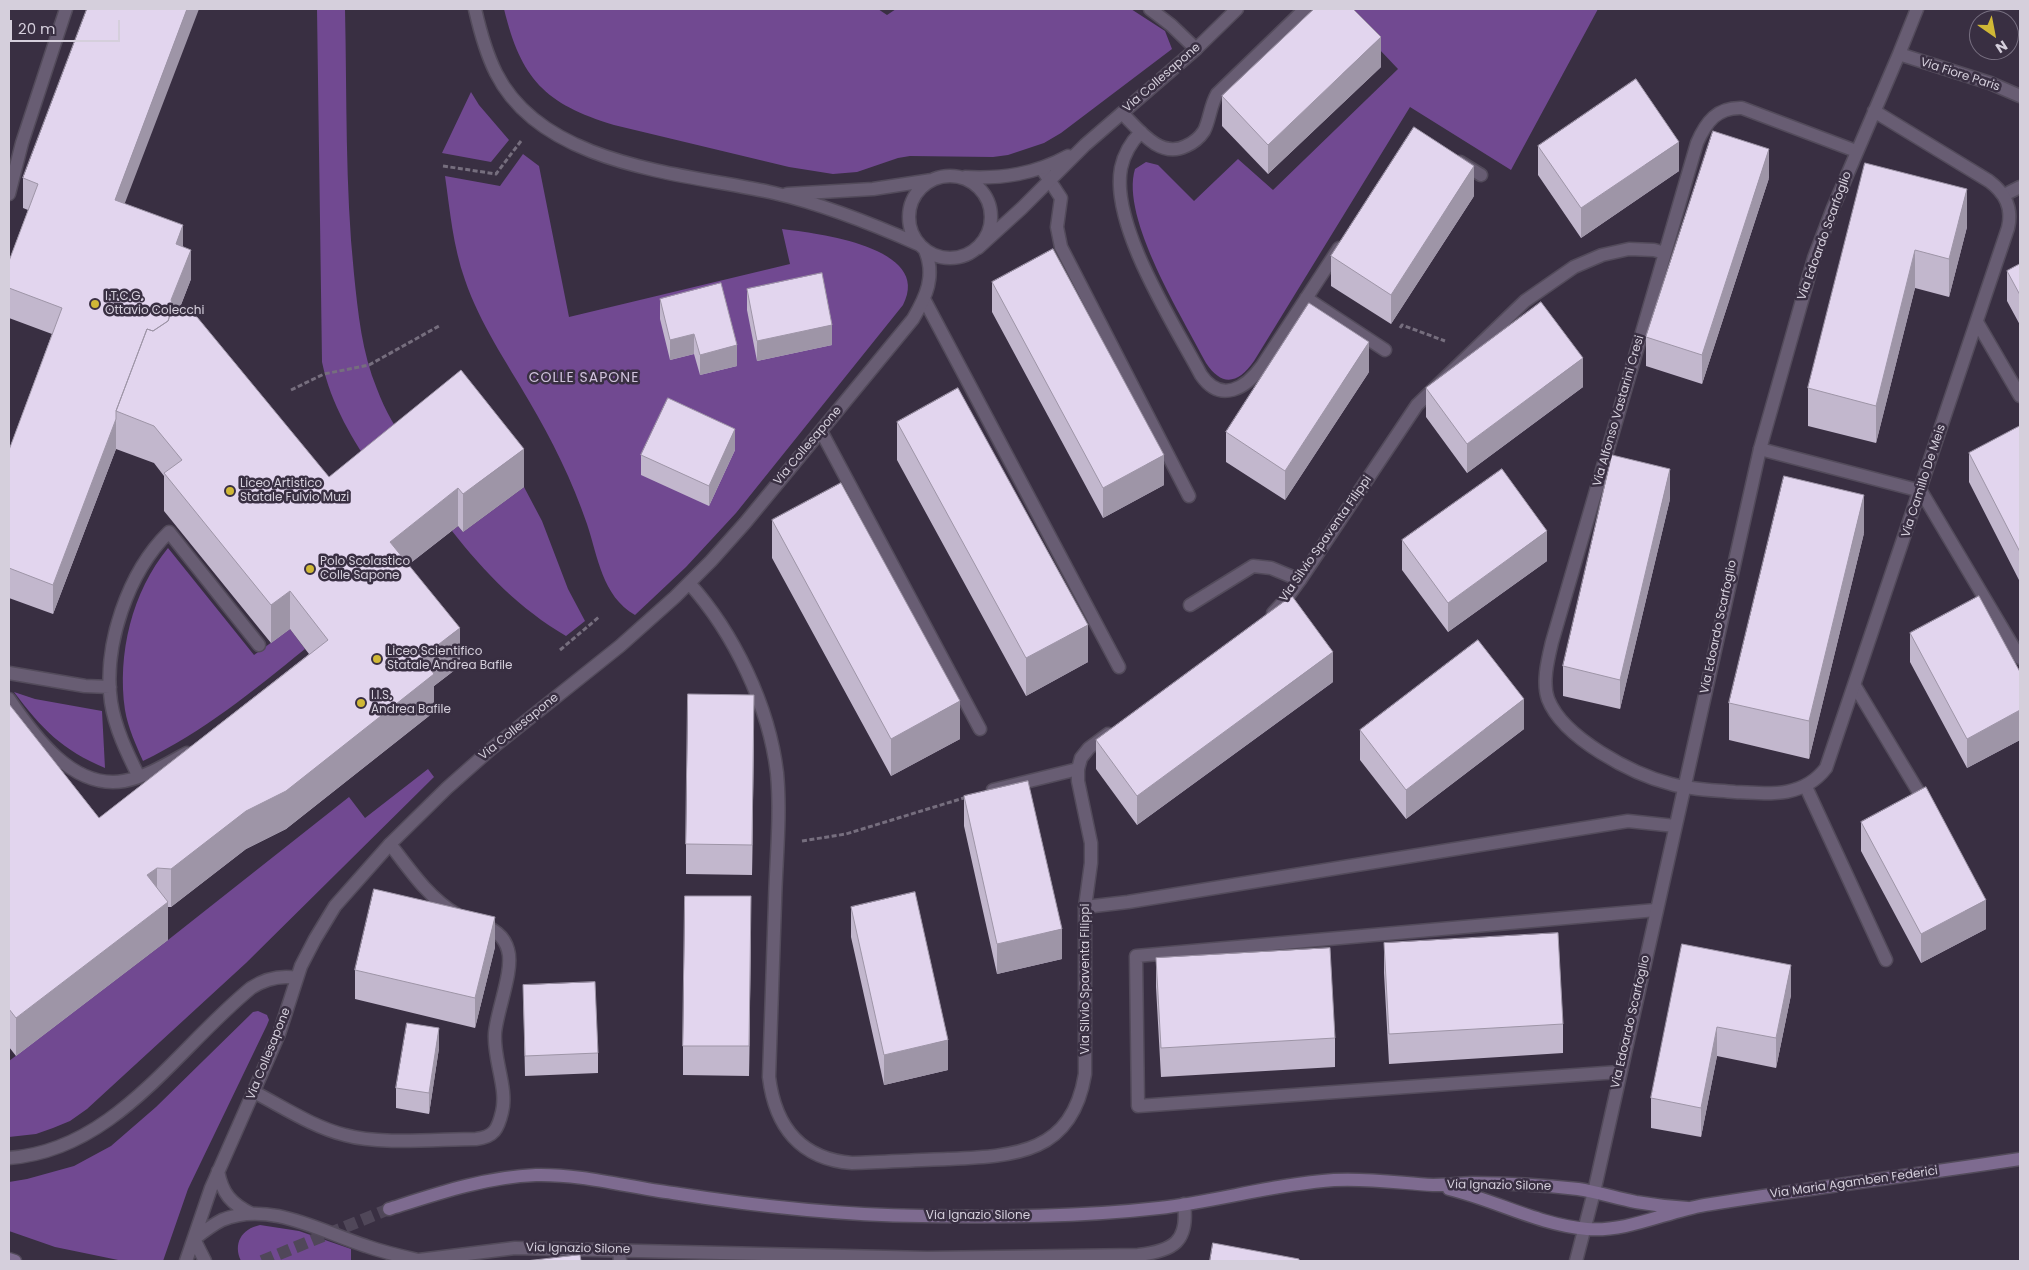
<!DOCTYPE html>
<html>
<head>
<meta charset="utf-8">
<style>
	body { margin:0 }
	#map { position:relative; width:2029px; height:1270px; overflow:hidden; background:#392f42; font-family:Poppins,sans-serif }
	canvas { display:block }
	.frame { position:absolute; inset:0; border:10px solid #d5cfdc; pointer-events:none }
	.north { position:absolute; left:1969px; top:10px; width:50px; height:50px; box-sizing:border-box; background:#392f42; border:1px solid #776f80; border-radius:50%; rotate:147deg; font-size:14px; font-weight:700; line-height:20px; text-align:center; color:#d5cfdc }
	.north::after { content:''; display:block; margin:auto; width:18px; height:22px; background:#d0b836; clip-path:polygon(50% 0,100% 100%,50% 72%,0 100%) }
	.scale { position:absolute; left:10px; top:20px; width:110px; height:22px; box-sizing:border-box; border:2px solid #d5cfdc; border-top:0; padding-left:6px; font-size:15px; line-height:18px; white-space:nowrap; color:#d5cfdc; -webkit-text-stroke:4px #392f42; paint-order:stroke }
</style>
</head>
<body>
<div id="map">
<canvas width="2029" height="1270"></canvas>
<div class="frame"></div>
<div class="north">N</div>
<div class="scale">20 m</div>
</div>
<script>
const ctx = document.querySelector('canvas').getContext('2d');
ctx.lineJoin = 'round';
function fillPath(path, color) { ctx.fillStyle = color; ctx.fill(path, 'evenodd'); }
function strokePath(path, color, width, dash) { ctx.strokeStyle = color; ctx.lineWidth = width; ctx.lineCap = dash ? 'butt' : 'round'; ctx.setLineDash(dash || []); ctx.stroke(path); }
function drawText(font, color, halo, rows, align = 'center') {
  ctx.font = font + ' Poppins,sans-serif'; ctx.lineWidth = 5; ctx.setLineDash([]); ctx.textBaseline = 'middle'; ctx.strokeStyle = halo; ctx.fillStyle = color; for (const [text, x, y, turn = 0] of rows) {
    ctx.save(); ctx.translate(x, y); ctx.rotate((+turn || 0) * Math.PI / 180); ctx.textAlign = isNaN(turn) ? turn : align; if (halo) ctx.strokeText(text, 0, 0); ctx.fillText(text, 0, 0); ctx.restore();
  }
}
fillPath(new Path2D(`
	M 317,9 L 345,9 C 347,97 345,186 354,274 C 358,313 362,353 377,389 C 385,411 397,430 410,449 L 377,476 C 353,440 331,405 322,362 Z
	M 504,9 L 878,9 L 887,15 L 896,9 L 1131,9 L 1165,31 L 1172,49 L 1061,133 L 1044,143 L 1008,155 L 993,157 L 910,156 L 898,158 L 857,172 L 833,174 L 789,167 L 614,125 C 545,104 521,79 504,9 Z
	M 1341,9 L 1598,9 L 1511,170 L 1410,107 L 1254,361 C 1238,384 1222,387 1206,363 C 1183,318 1120,218 1135,169 L 1146,162 L 1158,165 L 1194,201 L 1238,159 L 1273,190 L 1398,69 Z
	M 471,92 L 479,105 L 509,140 L 491,162 L 442,153 Z
	M 523,154 L 539,166 L 569,317 L 790,264 L 782,229 C 816,233 934,247 903,305 L 736,513 L 686,567 L 635,615 C 602,596 598,557 587,524 C 572,480 552,440 529,401 C 506,361 480,324 465,280 C 453,246 450,211 445,176 L 500,186 Z
	M 524,487 L 542,521 L 568,589 L 585,621 L 566,636 C 520,609 485,573 452,531 L 458,526 L 463,532 Z
	M 168,548 L 254,655 L 290,629 L 305,649 C 253,691 203,732 143,761 C 136,745 128,728 125,710 C 117,654 132,592 168,548 Z
	M 14,692 L 35,699 L 102,711 L 105,768 C 62,750 42,729 14,692 Z
	M 428,769 L 434,777 L 246,963 L 87,1109 L 70,1121 L 53,1128 L 36,1134 L 9,1137 L 9,1061 L 168,940 L 349,797 L 365,818 Z
	M 258,1011 L 267,1015 L 269,1020 L 267,1025 L 188,1189 L 163,1261 L 123,1261 L 55,1247 L 9,1231 L 9,1182 L 27,1179 L 74,1166 L 111,1146 L 156,1107 L 253,1012 Z
	M 260,1225 L 299,1231 L 351,1249 L 351,1261 L 241,1261 C 233,1244 241,1229 260,1225 Z`), '#714991');
strokePath(new Path2D(`
	M 262,1261 L 389,1209`), '#504759', 12, [12, 6]);
const lane = new Path2D(`
	M 1150,9 L 1171,25 L 1196,49
	M 1122,113 C 1139,130 1160,159 1186,146 C 1193,143 1200,137 1204,131 C 1210,119 1210,106 1217,94 L 1305,9
	M 1141,132 C 1131,142 1124,154 1121,168 C 1110,225 1174,324 1201,375 C 1221,404 1246,388 1262,366 L 1339,248
	M 1460,162 L 1481,175
	M 1042,169 L 1061,198 L 1057,227 L 1061,247 L 1189,496
	M 9,194 L 22,143 L 66,9
	M 2004,195 L 2020,187
	M 1306,298 L 1385,350
	M 924,299 L 1119,667
	M 1977,322 L 2020,396
	M 821,431 L 980,729
	M 1760,449 L 1921,491 L 2020,658
	M 1190,605 L 1253,566 L 1271,568 L 1300,580
	M 9,673 L 85,686 L 110,687
	M 1855,686 L 1927,806
	M 9,699 C 34,736 73,790 124,781 C 146,777 167,764 187,753
	M 139,777 C 127,753 115,728 111,702 C 103,645 128,572 169,532 L 259,645
	M 1806,787 L 1886,960
	M 993,790 L 1078,769
	M 390,844 C 410,870 428,897 456,914
	M 1085,907 L 1128,902 L 1628,821 L 1675,826
	M 1619,1072 L 1138,1106 L 1136,956 L 1656,910
	M 254,1092 C 283,1107 313,1127 345,1135 C 380,1145 439,1139 476,1139 C 494,1137 498,1129 502,1112 C 508,1088 493,1059 495,1033 C 497,1010 514,970 508,950 C 504,935 493,929 479,923
	M 619,1250 L 620,1261`);
const street = new Path2D(`
	M 475,9 C 480,31 486,53 496,73 C 543,167 684,173 774,193 C 822,204 875,225 920,245
	M 1899,54 L 1990,83 L 2020,96
	M 1856,151 L 1742,108 C 1717,107 1706,122 1697,143 L 1552,642 C 1548,659 1542,682 1548,699 C 1563,738 1632,774 1671,784 C 1692,790 1714,790 1735,792 C 1769,794 1803,798 1826,768 L 2008,228 C 2013,207 2005,193 1989,181 L 1874,111
	M909 217a41 41 0 1 1 82 0a41 41 0 1 1-82 0Z
	M 965,177 C 1002,179 1035,174 1068,156
	M 787,194 L 873,189 L 932,180
	M 978,248 L 1022,208 L 1085,145 L 1196,49 L 1237,9
	M 689,583 C 734,633 769,706 777,773 C 781,816 776,860 775,902 C 773,960 771,1019 769,1077 C 775,1126 800,1159 852,1163 C 884,1162 916,1160 948,1159 C 1015,1156 1072,1154 1085,1074 L 1085,907 L 1091,863 L 1091,843 L 1078,781 L 1078,769 L 1081,758 L 1089,748 L 1108,734
	M 1273,613 L 1286,599 L 1300,580 L 1417,405 L 1525,301 L 1574,267 L 1602,255 L 1629,249 L 1654,250 L 1665,253
	M 9,1158 C 115,1150 175,1050 251,988 C 265,979 280,975 297,978
	M 218,1171 C 222,1193 231,1204 252,1214
	M 194,1239 C 203,1232 212,1225 222,1220 C 269,1200 322,1232 366,1246 C 383,1252 400,1256 418,1260
	M 194,1239 L 205,1261
	M 186,1261 L 211,1188 L 279,1034 L 301,966 L 315,939 L 335,906 L 390,844 L 447,788 L 491,749 L 620,646 L 675,597 L 711,561 L 745,523 L 913,319 C 926,297 936,276 925,250
	M 411,1261 L 515,1248 L 927,1258 L 1138,1255 C 1173,1251 1189,1242 1184,1204
	M 1576,1261 L 1594,1192 L 1760,449 L 1814,258 L 1833,208 L 1899,54 L 1917,9`);
const secondary = new Path2D(`
	M 1449,1189 C 1495,1200 1539,1225 1587,1229 C 1628,1232 1665,1212 1705,1205 C 1810,1188 1915,1175 2020,1159
	M 389,1209 C 436,1194 485,1177 536,1175 C 582,1174 627,1187 673,1193 C 755,1206 838,1215 922,1216 C 1001,1217 1080,1217 1159,1208 C 1218,1201 1275,1184 1334,1180 C 1368,1178 1400,1183 1433,1185 C 1446,1185 1459,1184 1472,1183 C 1508,1183 1543,1185 1578,1189 C 1597,1192 1616,1198 1636,1202 C 1653,1205 1670,1207 1688,1208
	M 9,1259 L 15,1261`);
strokePath(lane, '#534b5b', 15);
strokePath(street, '#534b5b', 15);
strokePath(secondary, '#534b5b', 15);
strokePath(new Path2D(`
	M 443,166 L 496,174 L 521,141
	M 1400,328 L 1402,325 L 1445,341
	M 291,390 L 324,374 L 369,365 L 439,326
	M 560,650 L 599,617
	M 802,841 L 846,834 L 967,797`), '#766e7e', 3, [5, 2.5]);
strokePath(lane, '#685d73', 12);
strokePath(street, '#685d73', 12);
strokePath(secondary, '#7e6b90', 12);
fillPath(new Path2D(`
	M 1381,67 L 1268,174 L 1222,126 L 1222,96 Z
	M 1538,146 L 1679,171 L 1581,238 L 1538,175 Z
	M 1865,163 L 1967,227 L 1949,297 L 1915,288 L 1876,443 L 1808,426 L 1808,388 Z
	M 23,178 L 125,204 L 183,246 L 191,279 L 179,310 L 329,477 L 524,487 L 463,532 L 458,526 L 408,565 L 460,666 L 434,686 L 434,712 L 286,829 L 246,849 L 171,907 L 168,907 L 168,940 L 16,1056 L 9,1047 L 9,704 L 99,818 L 309,654 L 290,629 L 271,643 L 164,511 L 164,476 L 154,463 L 116,449 L 53,614 L 9,598 L 9,450 L 52,334 L 9,318 L 9,261 L 28,210 L 23,208 Z
	M 1769,178 L 1702,384 L 1646,366 L 1646,337 Z
	M 1474,196 L 1391,324 L 1331,286 L 1331,256 Z
	M 2020,264 L 2020,325 L 2007,301 L 2007,271 Z
	M 992,282 L 1164,485 L 1103,518 L 992,312 Z
	M 747,289 L 832,345 L 757,361 L 747,310 Z
	M 660,299 L 737,366 L 700,375 L 694,354 L 670,360 L 660,319 Z
	M 1369,372 L 1285,500 L 1226,462 L 1226,432 Z
	M 1583,387 L 1467,473 L 1426,417 L 1426,388 Z
	M 897,422 L 1088,662 L 1026,696 L 897,460 Z
	M 2020,426 L 2020,582 L 1969,482 L 1969,453 Z
	M 735,450 L 709,506 L 641,475 L 641,455 Z
	M 1670,499 L 1620,709 L 1563,696 L 1563,666 Z
	M 772,520 L 960,739 L 891,776 L 772,558 Z
	M 1864,533 L 1809,759 L 1729,740 L 1729,703 Z
	M 1402,540 L 1547,561 L 1448,632 L 1402,570 Z
	M 1910,633 L 2020,672 L 2020,740 L 1967,768 L 1910,662 Z
	M 1333,682 L 1137,825 L 1096,769 L 1096,740 Z
	M 754,725 L 752,875 L 686,874 L 686,844 Z
	M 1524,729 L 1406,819 L 1360,760 L 1360,730 Z
	M 964,796 L 1062,959 L 997,974 L 964,826 Z
	M 1861,822 L 1986,929 L 1921,963 L 1861,851 Z
	M 851,907 L 948,1070 L 884,1085 L 851,937 Z
	M 751,926 L 749,1076 L 683,1075 L 683,1046 Z
	M 1384,943 L 1563,1024 L 1563,1053 L 1389,1064 L 1384,973 Z
	M 1682,944 L 1791,995 L 1776,1068 L 1717,1056 L 1701,1137 L 1651,1128 L 1651,1098 Z
	M 495,947 L 475,1028 L 355,999 L 355,970 Z
	M 1156,958 L 1335,1038 L 1335,1067 L 1161,1077 L 1156,987 Z
	M 523,985 L 598,1053 L 598,1073 L 525,1076 Z
	M 439,1048 L 429,1114 L 396,1108 L 396,1088 Z`), '#c2b7cd');
fillPath(new Path2D(`
	M 187,9 L 199,9 L 115,229 L 115,200 Z
	M 1381,37 L 1381,67 L 1268,174 L 1268,145 Z
	M 1679,142 L 1679,171 L 1581,238 L 1581,208 Z
	M 1769,149 L 1769,178 L 1702,384 L 1702,355 Z
	M 1474,166 L 1474,196 L 1391,324 L 1391,295 Z
	M 1967,189 L 1967,227 L 1949,297 L 1949,259 Z
	M 183,225 L 183,255 L 176,244 Z
	M 191,250 L 191,279 L 175,320 L 171,300 Z
	M 1915,250 L 1915,288 L 1876,443 L 1876,406 Z
	M 832,325 L 832,345 L 757,361 L 757,341 Z
	M 694,334 L 694,354 L 670,360 L 670,340 Z
	M 1369,342 L 1369,372 L 1285,500 L 1285,471 Z
	M 737,345 L 737,366 L 700,375 L 700,355 Z
	M 1583,358 L 1583,387 L 1467,473 L 1467,444 Z
	M 116,419 L 116,449 L 53,614 L 53,585 Z
	M 735,429 L 735,450 L 709,506 L 709,486 Z
	M 524,449 L 524,487 L 463,532 L 463,494 Z
	M 1164,455 L 1164,485 L 1103,518 L 1103,488 Z
	M 1670,469 L 1670,499 L 1620,709 L 1620,680 Z
	M 458,488 L 458,526 L 390,579 L 390,542 Z
	M 1864,495 L 1864,533 L 1809,759 L 1809,721 Z
	M 1547,531 L 1547,561 L 1448,632 L 1448,603 Z
	M 290,591 L 290,629 L 271,643 L 271,605 Z
	M 1088,625 L 1088,662 L 1026,696 L 1026,658 Z
	M 460,628 L 460,666 L 434,686 L 434,712 L 286,829 L 246,849 L 171,907 L 171,869 L 422,657 Z
	M 1333,652 L 1333,682 L 1137,825 L 1137,796 Z
	M 754,695 L 754,725 L 752,875 L 752,845 Z
	M 1524,699 L 1524,729 L 1406,819 L 1406,790 Z
	M 960,701 L 960,739 L 891,776 L 891,739 Z
	M 2020,710 L 2020,740 L 1967,768 L 1967,739 Z
	M 157,868 L 157,906 L 147,875 Z
	M 751,896 L 751,926 L 749,1076 L 749,1046 Z
	M 1986,900 L 1986,929 L 1921,963 L 1921,934 Z
	M 168,902 L 168,940 L 16,1056 L 16,1018 Z
	M 495,917 L 495,947 L 475,1028 L 475,998 Z
	M 1062,929 L 1062,959 L 997,974 L 997,944 Z
	M 1791,965 L 1791,995 L 1776,1068 L 1776,1038 Z
	M 1717,1027 L 1717,1056 L 1701,1137 L 1701,1108 Z
	M 439,1028 L 439,1048 L 429,1114 L 429,1093 Z
	M 948,1040 L 948,1070 L 884,1085 L 884,1055 Z`), '#9e95a7');
const building = new Path2D(`
	M 87,9 L 187,9 L 115,200 L 183,225 L 176,244 L 191,250 L 171,300 L 175,309 L 172,308 L 168,321 L 153,331 L 147,329 L 116,411 L 116,419 L 53,585 L 9,568 L 9,450 L 62,308 L 9,288 L 9,261 L 38,184 L 23,178 Z
	M 1314,9 L 1353,9 L 1381,37 L 1268,145 L 1222,96 Z
	M 1636,79 L 1679,142 L 1581,208 L 1538,146 Z
	M 1414,127 L 1474,166 L 1391,295 L 1331,256 Z
	M 1713,131 L 1769,149 L 1702,355 L 1646,337 Z
	M 1865,163 L 1967,189 L 1949,259 L 1915,250 L 1876,406 L 1808,388 Z
	M 1053,249 L 1164,455 L 1103,488 L 992,282 Z
	M 2020,264 L 2020,295 L 2007,271 Z
	M 822,273 L 832,325 L 757,341 L 747,289 Z
	M 721,283 L 737,345 L 700,355 L 694,334 L 670,340 L 660,299 Z
	M 1541,302 L 1583,358 L 1467,444 L 1426,388 Z
	M 1309,303 L 1369,342 L 1285,471 L 1226,432 Z
	M 172,308 L 197,317 L 329,477 L 461,370 L 524,449 L 463,494 L 458,488 L 390,542 L 460,628 L 422,657 L 434,674 L 286,791 L 246,811 L 171,869 L 157,868 L 147,875 L 168,902 L 16,1018 L 9,1009 L 9,704 L 99,818 L 328,640 L 290,591 L 271,605 L 164,473 L 182,460 L 154,426 L 116,411 L 147,329 L 153,331 L 168,321 Z
	M 958,388 L 1088,625 L 1026,658 L 897,422 Z
	M 668,398 L 735,429 L 709,486 L 641,455 Z
	M 2020,426 L 2020,552 L 1969,453 Z
	M 1612,455 L 1670,469 L 1620,680 L 1563,666 Z
	M 1502,469 L 1547,531 L 1448,603 L 1402,540 Z
	M 1784,476 L 1864,495 L 1809,721 L 1729,703 Z
	M 841,483 L 960,701 L 891,739 L 772,520 Z
	M 1292,596 L 1333,652 L 1137,796 L 1096,740 Z
	M 1979,596 L 2020,672 L 2020,710 L 1967,739 L 1910,633 Z
	M 1478,640 L 1524,699 L 1406,790 L 1360,730 Z
	M 688,694 L 754,695 L 752,845 L 686,844 Z
	M 1028,781 L 1062,929 L 997,944 L 964,796 Z
	M 1926,787 L 1986,900 L 1921,934 L 1861,822 Z
	M 374,889 L 495,917 L 475,998 L 355,970 Z
	M 915,892 L 948,1040 L 884,1055 L 851,907 Z
	M 685,896 L 751,896 L 749,1046 L 683,1046 Z
	M 1558,933 L 1563,1024 L 1389,1034 L 1384,943 Z
	M 1682,944 L 1791,965 L 1776,1038 L 1717,1027 L 1701,1108 L 1651,1098 Z
	M 1330,948 L 1335,1038 L 1161,1048 L 1156,958 Z
	M 595,982 L 598,1053 L 525,1056 L 523,985 Z
	M 407,1023 L 439,1028 L 429,1093 L 396,1088 Z
	M 1213,1243 L 1299,1259 L 1299,1261 L 1210,1261 Z
	M 580,1255 L 581,1261 L 526,1261 Z`);
fillPath(building, '#e2d5ee');
strokePath(building, '#9e95a7', 1);
for (const [x, y, r, color] of [
	[95,304,5,"#d0b836"],
	[230,491,5,"#d0b836"],
	[310,569,5,"#d0b836"],
	[377,659,5,"#d0b836"],
	[361,703,5,"#d0b836"]
]) { const dot = new Path2D(); dot.arc(x, y, r, 0, 2 * Math.PI); ctx.fillStyle = color; ctx.fill(dot); strokePath(dot, '#392f42', 2); }
drawText('12px', '#d5cfdc', '#392f42', [
	["Via Fiore Paris",1960,75,18],
	["Via Collesapone",1162,78,-41],
	["Via Edoardo Scarfoglio",1825,236,-70],
	["Via Alfonso Vastarini Cresi",1619,411,-74],
	["Via Collesapone",808,446,-50],
	["Via Camillo De Meis",1924,481,-72],
	["Via Silvio Spaventa Filippi",1326,539,-55],
	["Via Edoardo Scarfoglio",1719,627,-78],
	["Via Collesapone",519,727,-39],
	["Via Silvio Spaventa Filippi",1086,979,-90],
	["Via Edoardo Scarfoglio",1631,1022,-77],
	["Via Collesapone",269,1054,-68],
	["Via Maria Agamben Federici",1854,1183,-8],
	["Via Ignazio Silone",1499,1186,1],
	["Via Ignazio Silone",978,1216],
	["Via Ignazio Silone",578,1249,1]
]);
drawText('12px', '#d5cfdc', '#392f42', [
	["I.T.C.G.",105,297],
	["Ottavio Colecchi",105,311],
	["Liceo Artistico",240,484],
	["Statale Fulvio Muzi",240,498],
	["Polo Scolastico",320,562],
	["Colle Sapone",320,576],
	["Liceo Scientifico",387,652],
	["Statale Andrea Bafile",387,666],
	["I.I.S.",371,696],
	["Andrea Bafile",371,710]
], 'left');
ctx.letterSpacing = '1px';
drawText('14px', '#d0c3dc', '#392f42', [
	["COLLE SAPONE",584,378]
]);
ctx.letterSpacing = '0px';
</script>
</body>
</html>
